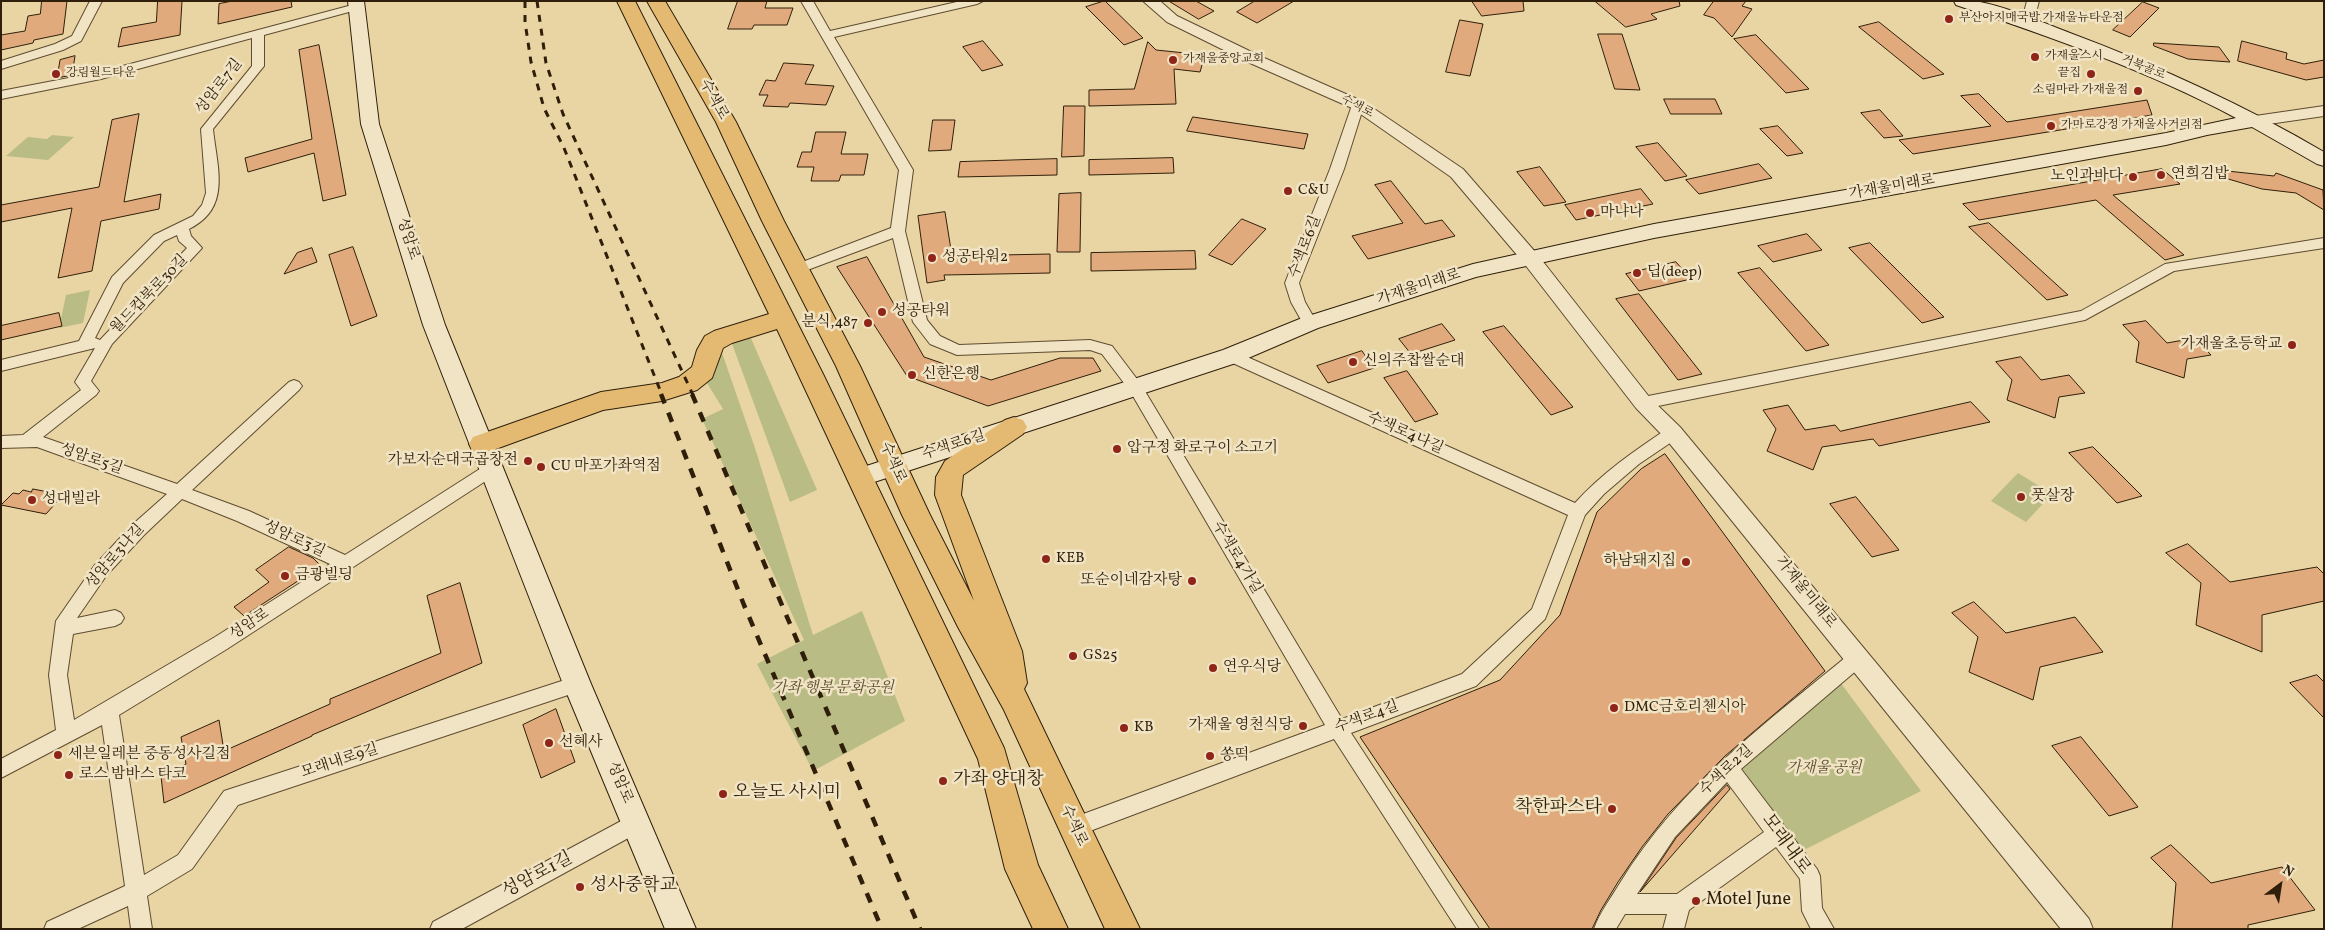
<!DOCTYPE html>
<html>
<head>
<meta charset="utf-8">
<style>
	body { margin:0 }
	#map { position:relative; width:2325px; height:930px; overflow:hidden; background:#e9d5a4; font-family:Vollkorn,serif }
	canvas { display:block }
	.frame { position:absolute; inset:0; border:2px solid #2f1f0a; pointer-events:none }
	.north { position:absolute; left:2255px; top:860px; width:50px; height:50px; -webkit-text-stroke:4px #f1e4c4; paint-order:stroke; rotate:31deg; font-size:14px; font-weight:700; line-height:20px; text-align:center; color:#2f1f0a }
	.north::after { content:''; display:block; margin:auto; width:18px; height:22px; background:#2f1f0a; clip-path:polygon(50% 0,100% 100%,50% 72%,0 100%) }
</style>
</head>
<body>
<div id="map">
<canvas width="2325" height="930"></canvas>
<div class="frame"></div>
<div class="north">N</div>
</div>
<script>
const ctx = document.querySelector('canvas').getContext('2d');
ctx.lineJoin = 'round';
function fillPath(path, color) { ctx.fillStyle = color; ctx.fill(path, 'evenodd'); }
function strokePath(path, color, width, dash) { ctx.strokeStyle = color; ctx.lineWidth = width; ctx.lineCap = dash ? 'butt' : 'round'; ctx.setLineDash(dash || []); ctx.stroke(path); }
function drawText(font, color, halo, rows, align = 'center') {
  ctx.font = font + ' Vollkorn,"Noto Serif KR",serif'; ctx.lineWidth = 5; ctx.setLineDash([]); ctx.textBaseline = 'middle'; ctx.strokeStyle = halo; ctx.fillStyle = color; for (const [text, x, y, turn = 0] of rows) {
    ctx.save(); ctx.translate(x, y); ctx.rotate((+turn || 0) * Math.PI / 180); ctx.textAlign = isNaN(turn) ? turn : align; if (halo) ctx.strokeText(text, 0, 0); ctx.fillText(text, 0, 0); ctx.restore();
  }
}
fillPath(new Path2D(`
	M 52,135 L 74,137 L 48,160 L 6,156 L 28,137 L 47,139 Z
	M 90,290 L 83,323 L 59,328 L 66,295 Z
	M 750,336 L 817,490 L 790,502 L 731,341 Z
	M 720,347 L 755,448 L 813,635 L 862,611 L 905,721 L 813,771 L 757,664 L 804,640 L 702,419 L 723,409 L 707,383 Z
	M 2018,473 L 2052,494 L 2026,522 L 1991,501 Z
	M 1834,674 L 1921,791 L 1794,855 L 1732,764 Z`), '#b9bc84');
const building = new Path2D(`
	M 42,1 L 67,1 L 63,34 L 34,40 L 33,43 L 1,50 L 1,35 L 25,31 L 28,16 L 40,14 Z
	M 158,1 L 182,1 L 180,35 L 118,47 L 122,28 L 156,22 Z
	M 233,1 L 291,1 L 292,7 L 218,24 L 219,4 Z
	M 738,1 L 767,1 L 765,8 L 793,8 L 787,25 L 754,25 L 752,29 L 728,29 Z
	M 1105,1 L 1143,38 L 1124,45 L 1086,7 Z
	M 1169,1 L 1196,1 L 1214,11 L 1199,19 Z
	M 1255,1 L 1294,1 L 1257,23 L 1237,12 Z
	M 1472,1 L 1523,1 L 1524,11 L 1482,16 Z
	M 1595,1 L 1679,1 L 1680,6 L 1651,14 L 1657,19 L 1626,27 Z
	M 1714,1 L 1746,1 L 1742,6 L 1752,9 L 1732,37 L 1714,18 L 1704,15 Z
	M 2143,2 L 2159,8 L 2130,37 L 2113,30 Z
	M 1460,20 L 1483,24 L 1470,76 L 1446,72 Z
	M 1879,22 L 1944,74 L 1923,79 L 1859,27 Z
	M 1598,34 L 1622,34 L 1640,90 L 1615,89 Z
	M 1756,35 L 1809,89 L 1786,93 L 1734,39 Z
	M 983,41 L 1003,65 L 982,71 L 963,47 Z
	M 2242,41 L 2287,53 L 2286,59 L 2304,64 L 2324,60 L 2324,77 L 2306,80 L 2238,61 Z
	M 1148,42 L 1156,50 L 1205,55 L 1200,72 L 1174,69 L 1176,104 L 1089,106 L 1089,90 L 1134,89 Z
	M 2154,43 L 2219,47 L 2230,62 L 2188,59 L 2154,46 Z
	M 319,45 L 346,195 L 323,201 L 314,153 L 248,172 L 245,158 L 312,139 L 299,50 Z
	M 75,56 L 72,75 L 57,78 L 60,60 Z
	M 784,63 L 814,65 L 805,84 L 834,86 L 826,105 L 790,103 L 788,107 L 763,106 L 768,95 L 759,95 L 766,80 L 775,81 Z
	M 1979,94 L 2007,122 L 2147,100 L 2152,115 L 1913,154 L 1899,140 L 1991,126 L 1961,96 Z
	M 1664,99 L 1715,99 L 1722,114 L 1671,114 Z
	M 1064,106 L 1085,106 L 1084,156 L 1062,157 Z
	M 1880,110 L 1903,136 L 1884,138 L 1861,113 Z
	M 139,114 L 124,202 L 161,194 L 159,209 L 101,221 L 92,271 L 58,278 L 72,208 L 1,222 L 1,205 L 99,187 L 112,120 Z
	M 1193,117 L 1308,134 L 1304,149 L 1187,131 Z
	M 933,120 L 955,120 L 951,150 L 929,151 Z
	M 1778,126 L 1803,153 L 1787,156 L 1760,129 Z
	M 816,132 L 846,132 L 841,154 L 868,154 L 864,175 L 841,175 L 839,181 L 811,181 L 814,167 L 797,167 L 802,152 L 811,152 Z
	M 1658,143 L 1687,176 L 1665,181 L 1636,147 Z
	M 1173,158 L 1174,173 L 1089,175 L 1089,160 Z
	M 1057,159 L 1057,175 L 958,177 L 960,162 Z
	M 1759,164 L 1772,178 L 1699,194 L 1686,180 Z
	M 1540,167 L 1566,202 L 1544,206 L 1517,172 Z
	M 2162,169 L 2180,184 L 2113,195 L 2184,255 L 2165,260 L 2096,200 L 1979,220 L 1963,204 Z
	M 2227,171 L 2274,176 L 2276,173 L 2323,190 L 2324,210 L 2296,193 L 2262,189 L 2225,178 Z
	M 1391,181 L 1425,224 L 1442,220 L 1455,236 L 1368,259 L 1352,236 L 1403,223 L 1375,185 Z
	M 1641,189 L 1653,204 L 1576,220 L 1565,205 Z
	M 1081,193 L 1080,252 L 1057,252 L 1059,194 Z
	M 945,212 L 952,256 L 1050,254 L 1050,273 L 944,275 L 945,280 L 927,283 L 918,216 Z
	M 1242,219 L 1266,229 L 1232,265 L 1209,255 Z
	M 1989,223 L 2068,295 L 2047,300 L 1969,227 Z
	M 1807,234 L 1822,250 L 1773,262 L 1758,246 Z
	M 1870,243 L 1944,317 L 1922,323 L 1849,248 Z
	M 353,247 L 377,316 L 351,326 L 329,255 Z
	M 312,248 L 317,262 L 284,274 L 297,253 Z
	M 1195,251 L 1196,269 L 1091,271 L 1091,253 Z
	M 867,257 L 924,357 L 991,380 L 1060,358 L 1093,358 L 1101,371 L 988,406 L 907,376 L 837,267 Z
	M 1676,262 L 1691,279 L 1639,291 L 1626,274 Z
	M 1760,268 L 1829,345 L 1806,351 L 1738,273 Z
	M 1639,294 L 1702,374 L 1678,380 L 1616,299 Z
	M 59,313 L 62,326 L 1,340 L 1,326 Z
	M 2146,321 L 2167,343 L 2195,338 L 2211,355 L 2187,359 L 2184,378 L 2136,362 L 2139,342 L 2123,325 Z
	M 1442,324 L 1455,340 L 1411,354 L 1399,339 Z
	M 1504,326 L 1573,407 L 1551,415 L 1483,332 Z
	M 1362,351 L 1374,368 L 1328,383 L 1317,366 Z
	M 2021,357 L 2041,380 L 2069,375 L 2085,393 L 2059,397 L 2055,418 L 2007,400 L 2012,380 L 1996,362 Z
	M 1407,371 L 1438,414 L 1415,422 L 1384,378 Z
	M 1971,402 L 1990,422 L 1879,446 L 1873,439 L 1822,447 L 1813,470 L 1767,451 L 1776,429 L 1763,410 L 1788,405 L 1805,430 L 1835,425 L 1840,431 Z
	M 2093,447 L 2142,496 L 2117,503 L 2069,453 Z
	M 1665,454 L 1825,671 L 1725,756 L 1668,814 L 1642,847 L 1618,882 L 1601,910 L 1592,929 L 1490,929 L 1360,737 L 1500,680 L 1560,615 L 1597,512 L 1641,469 Z
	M 33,489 L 63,495 L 46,514 L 1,505 L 13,493 L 19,494 L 23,490 L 31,492 Z
	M 1856,497 L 1899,550 L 1872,557 L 1830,504 Z
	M 2188,544 L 2230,582 L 2317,567 L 2324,574 L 2324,601 L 2262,615 L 2262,652 L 2196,625 L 2201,583 L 2166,553 Z
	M 289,547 L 313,558 L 321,566 L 244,616 L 234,607 L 269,582 L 256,570 Z
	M 460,583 L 482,663 L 312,735 L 312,736 L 164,803 L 161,776 L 186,764 L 181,737 L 219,720 L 224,751 L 330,704 L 330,699 L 441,653 L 427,596 Z
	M 1974,602 L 2006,633 L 2075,617 L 2103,652 L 2040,667 L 2033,700 L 1969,672 L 1978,637 L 1952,613 Z
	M 2317,675 L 2324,682 L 2324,718 L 2290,683 Z
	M 556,709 L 575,762 L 541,778 L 523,725 Z
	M 2081,737 L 2138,807 L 2109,816 L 2052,746 Z
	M 1727,785 L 1730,789 L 1640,892 L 1676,838 Z
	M 2171,845 L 2211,883 L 2282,867 L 2315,910 L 2248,925 L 2248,929 L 2172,929 L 2176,883 L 2151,858 Z`);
fillPath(building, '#e0aa7c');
strokePath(building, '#2f1f0a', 1);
const minor = new Path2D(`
	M 90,1 L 102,1 L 81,41 L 63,50 L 1,69 L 1,61 L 55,44 L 72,36 Z
	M 801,1 L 813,1 L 830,31 L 961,1 L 983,1 L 977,4 L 834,37 L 913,170 L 905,231 L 927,320 L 940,336 L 959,345 L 1090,340 L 1112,346 L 1140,383 L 1342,719 L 1462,674 L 1532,609 L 1568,515 L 1226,360 L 1223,356 L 1226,352 L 1236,352 L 1575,503 C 1602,473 1634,451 1667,429 L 1673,427 L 1679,429 L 1681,433 L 1679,437 L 1639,464 L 1604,494 L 1585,515 L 1545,619 L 1476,686 L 1351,733 L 1479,929 L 1457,929 L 1334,739 L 1074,837 L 1067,834 L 1064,827 L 1067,820 L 1325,725 L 1130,391 L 1102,354 L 1090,350 L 957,355 L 930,344 L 913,322 L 893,238 L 802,272 L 792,272 L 790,269 L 792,266 L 891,228 L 899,170 Z
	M 2027,1 L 2039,1 L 2033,24 L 2027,28 L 2021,24 Z
	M 356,4 L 360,5 L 362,7 L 360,9 L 264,35 L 264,66 L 213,129 C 217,168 232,208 189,229 L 191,236 L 202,248 L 112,344 L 91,381 L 99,391 L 96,395 L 43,437 L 177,484 L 289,382 L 294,380 L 299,382 L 302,386 L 299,390 L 192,490 L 249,511 L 345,555 L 486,465 L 492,463 L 498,465 L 500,469 L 498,473 L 227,649 L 119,715 L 144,875 L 178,855 L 224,791 L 577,676 L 584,678 L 586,684 L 584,690 L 577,692 L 238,805 L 192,869 L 147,896 L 152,929 L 131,929 L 128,906 L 78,929 L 44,929 L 47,922 L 125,886 L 102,725 L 1,778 L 1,759 L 56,730 L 49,675 L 56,621 L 94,566 L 132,525 L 167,494 L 37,447 L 1,448 L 1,436 L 23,435 L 81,390 L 75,382 L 95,348 L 1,371 L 1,360 L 79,341 L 112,277 L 154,235 L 193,216 L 202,205 L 206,193 L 201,129 L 252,66 L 252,38 L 101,79 L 1,99 L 1,91 L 100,72 ZM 177,235 L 179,241 L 187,248 L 100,340 L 95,338 L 123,283 L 164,241 ZM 182,499 L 237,521 L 330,564 L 215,637 L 74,720 L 67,675 L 73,634 L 115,626 L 121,623 L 124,618 L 121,613 L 115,610 L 77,618 L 106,576 L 144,535 Z
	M 1358,101 L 1364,105 L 1344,169 L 1299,283 L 1305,302 L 1317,323 L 1315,327 L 1305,327 L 1291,302 L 1285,283 L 1330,169 L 1352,105 Z
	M 2324,238 L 2324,248 L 2174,271 L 2085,320 L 1643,409 L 1637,407 L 1635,403 L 1637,399 L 1643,397 L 2081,311 L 2165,264 Z
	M 1858,650 L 1864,652 L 1867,658 L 1864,664 L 1741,769 L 1817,869 L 1820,876 L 1822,908 L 1834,929 L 1811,929 L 1802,911 L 1800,879 L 1776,847 L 1689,910 L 1684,929 L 1663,929 L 1667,914 L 1625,914 L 1616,929 L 1594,929 C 1600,912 1611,898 1620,883 C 1680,785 1765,724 1852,652 ZM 1727,782 L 1764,832 L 1677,894 L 1637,894 L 1675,837 Z
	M 636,813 L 643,816 L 646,823 L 643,830 L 462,929 L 430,929 L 433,922 Z`);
const tertiary = new Path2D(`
	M 1143,1 L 1160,1 L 1177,16 L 1262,57 L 1364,102 L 1463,169 L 1537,254 L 1650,398 L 1680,427 L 2089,919 L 2093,929 L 2061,929 L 1666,439 L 1636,408 L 1523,262 L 1451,177 L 1352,108 L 1250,63 L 1167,22 Z
	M 2324,106 L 2324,116 L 2255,126 L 2249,125 L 2247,121 L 2249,117 L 2255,116 Z`);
const secondary = new Path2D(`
	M 348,1 L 364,1 L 379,124 L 445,325 L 591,684 L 696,929 L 665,929 L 563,684 L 423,325 L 361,124 Z
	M 1954,1 C 1962,1 1972,0 1980,2 C 2010,8 2041,22 2070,33 C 2158,66 2242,104 2324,152 L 2324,166 L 2317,164 L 2252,127 L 2207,135 L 2166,145 L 1654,238 L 1476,277 L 1318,328 L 1239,362 L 859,487 L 851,485 L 847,478 L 851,471 L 1223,350 L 1302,318 L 1473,264 L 1654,224 L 2166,133 L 2236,118 C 2148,71 2051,37 1956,5 Z`);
const primary = new Path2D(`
	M 617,1 L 635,1 L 823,374 L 1004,748 L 1038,865 L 1068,929 L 1033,929 L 1005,869 L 978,759 L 777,329 L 732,343 L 723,348 L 712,378 L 697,390 L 662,401 L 603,410 L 482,454 L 473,451 L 469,444 L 473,437 L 601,392 L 662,383 L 679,377 L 692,367 L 697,350 L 705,336 L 714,331 L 769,314 Z
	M 647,1 L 665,1 L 736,122 L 784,221 L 860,366 L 930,515 L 974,601 L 935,495 L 936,477 L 945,461 L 1005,420 L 1014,417 L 1023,420 L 1027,427 L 1023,434 L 963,475 L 961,495 L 1022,651 L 1027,683 L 1024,689 L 1140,929 L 1105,929 L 1004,710 L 958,627 L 902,515 L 836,366 L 762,221 L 716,122 Z`);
strokePath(minor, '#5e4c30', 2);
strokePath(tertiary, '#5e4c30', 2);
strokePath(secondary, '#2f1f0a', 2);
strokePath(primary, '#2f1f0a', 2);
fillPath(minor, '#f1e4c4');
fillPath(tertiary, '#f1e4c4');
fillPath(secondary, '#f1e4c4');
fillPath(primary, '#e4ba72');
strokePath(new Path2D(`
	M 525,1 L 525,22 L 531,62 L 544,108 L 564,148 L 662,395
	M 537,1 L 546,63 L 563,114 L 693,395`), '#2f1f0a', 3, [7, 7]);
strokePath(new Path2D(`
	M 661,394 L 744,605 L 882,929
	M 692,394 L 920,929`), '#2f1f0a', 4.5, [10, 10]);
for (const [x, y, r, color] of [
	[1949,19,5,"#8f2418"],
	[2035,57,5,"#8f2418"],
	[1173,60,5,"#8f2418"],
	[56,74,5,"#8f2418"],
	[2091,74,5,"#8f2418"],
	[2138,91,5,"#8f2418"],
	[2051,126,5,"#8f2418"],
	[2161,175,5,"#8f2418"],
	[2133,177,5,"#8f2418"],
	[1288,191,5,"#8f2418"],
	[1590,213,5,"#8f2418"],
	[932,258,5,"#8f2418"],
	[1637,273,5,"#8f2418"],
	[882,312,5,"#8f2418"],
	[868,323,5,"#8f2418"],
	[2292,345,5,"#8f2418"],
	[1353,362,5,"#8f2418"],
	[912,375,5,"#8f2418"],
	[1117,449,5,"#8f2418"],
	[528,461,5,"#8f2418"],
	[541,467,5,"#8f2418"],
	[2021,497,5,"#8f2418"],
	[32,500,5,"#8f2418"],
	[1046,559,5,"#8f2418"],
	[1686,562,5,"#8f2418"],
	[285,576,5,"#8f2418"],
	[1192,581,5,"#8f2418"],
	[1073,656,5,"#8f2418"],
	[1213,668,5,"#8f2418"],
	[1614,708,5,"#8f2418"],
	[1303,726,5,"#8f2418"],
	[1124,728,5,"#8f2418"],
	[549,743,5,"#8f2418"],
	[58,755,5,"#8f2418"],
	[1210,756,5,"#8f2418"],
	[69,775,5,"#8f2418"],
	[943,781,5,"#8f2418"],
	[723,794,5,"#8f2418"],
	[1612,809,5,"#8f2418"],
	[580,887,5,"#8f2418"],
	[1696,901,5,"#8f2418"]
]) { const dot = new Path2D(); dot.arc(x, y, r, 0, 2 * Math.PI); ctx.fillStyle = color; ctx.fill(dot); strokePath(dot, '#f1e4c4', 2); }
drawText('12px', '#2f1f0a', '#f1e4c4', [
	["부산아지매국밥 가재울뉴타운점",1959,19],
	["가재울스시",2045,57],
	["가재울중앙교회",1183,60],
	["강림월드타운",66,74],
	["끝집",2081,74,"right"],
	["소림마라 가재울점",2128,91,"right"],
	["가마로강정 가재울사거리점",2061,126]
], 'left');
drawText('12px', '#2f1f0a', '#f1e4c4', [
	["거북골로",2143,68,22],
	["수색로",1357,107,28]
]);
drawText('15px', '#2f1f0a', '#f1e4c4', [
	["성암로7길",220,87,-52],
	["수색로",713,100,61],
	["가재울미래로",1892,188,-10],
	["성암로",407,239,72],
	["수색로6길",1306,247,-69],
	["가재울미래로",1419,288,-18],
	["월드컵북로30길",150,295,-46],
	["수색로4나길",1405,434,24],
	["수색로6길",954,446,-18],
	["성암로5길",91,460,19],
	["수색로",892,463,66],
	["성암로3길",294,540,25],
	["성암로3나길",116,557,-49],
	["수색로4가길",1236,558,59],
	["가재울미래로",1805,593,51],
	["성암로",250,625,-33],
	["수색로4길",1367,718,-20],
	["모래내로9길",340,762,-18],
	["수색로2길",1727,771,-43],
	["성암로",619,783,67],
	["수색로",1073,826,65]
]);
drawText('15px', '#2f1f0a', '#f1e4c4', [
	["연희김밥",2171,175],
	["노인과바다",2123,177,"right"],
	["C&U",1298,191],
	["마냐나",1600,213],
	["성공타워2",942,258],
	["딥(deep)",1647,273],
	["성공타워",892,312],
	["분식,487",858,323,"right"],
	["가재울초등학교",2282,345,"right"],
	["신의주찹쌀순대",1363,362],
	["신한은행",922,375],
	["압구정 화로구이 소고기",1127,449],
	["가보자순대국곱창전",518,461,"right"],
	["CU 마포가좌역점",551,467],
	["풋살장",2031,497],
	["성대빌라",42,500],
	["KEB",1056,559],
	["하남돼지집",1676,562,"right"],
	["금광빌딩",295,576],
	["또순이네감자탕",1182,581,"right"],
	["GS25",1083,656],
	["연우식당",1223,668],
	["DMC금호리첸시아",1624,708],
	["가재울 영천식당",1293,726,"right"],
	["KB",1134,728],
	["선혜사",559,743],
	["세븐일레븐 중동성사길점",68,755],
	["쏭떡",1220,756],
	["로스 밤바스 타코",79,775]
], 'left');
drawText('italic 15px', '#584e2f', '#f1e4c4', [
	["가좌 행복 문화공원",833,689],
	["가재울 공원",1824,769]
]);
drawText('18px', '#2f1f0a', '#f1e4c4', [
	["가좌 양대창",953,781],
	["오늘도 사시미",733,794],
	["착한파스타",1602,809,"right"],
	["성사중학교",590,887],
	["Motel June",1706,901]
], 'left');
drawText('18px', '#2f1f0a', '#f1e4c4', [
	["모래내로",1785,845,54],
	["성암로1길",538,876,-28]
]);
</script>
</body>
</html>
